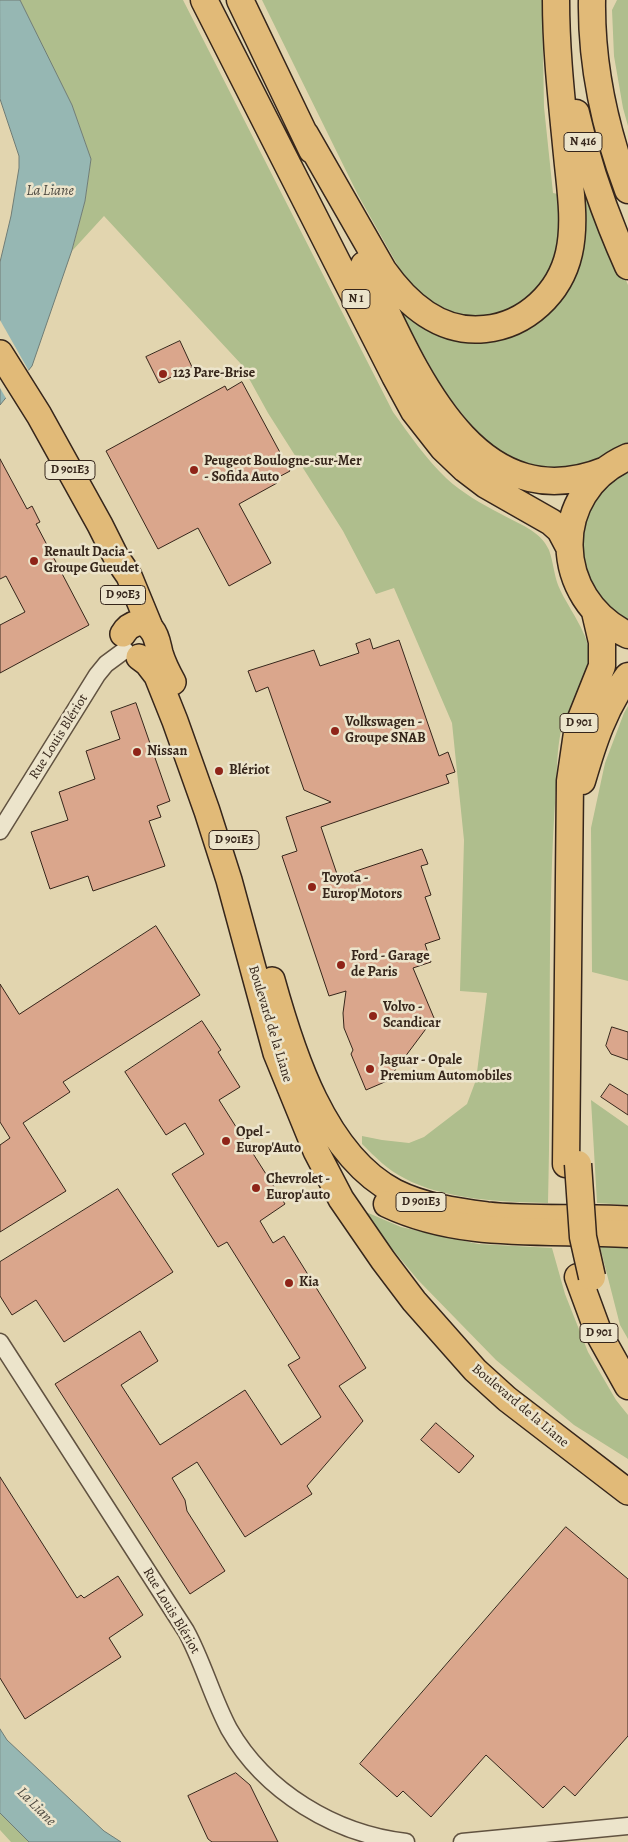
<!DOCTYPE html>
<html>
<head>
<meta charset="utf-8">
<style>
	body { margin:0 }
	canvas { display:block; background:#e2d5af }
</style>
</head>
<body>
<canvas width="628" height="1842"></canvas>
<script>
const ctx = document.querySelector('canvas').getContext('2d');
ctx.lineJoin = 'round';
function fillPath(path, color) { ctx.fillStyle = color; ctx.fill(path, 'evenodd'); }
function strokePath(path, color, width, dash) { ctx.strokeStyle = color; ctx.lineWidth = width; ctx.lineCap = dash ? 'butt' : 'round'; ctx.setLineDash(dash || []); ctx.stroke(path); }
function drawText(font, color, halo, rows, align = 'center') {
  ctx.font = font + ' Alegreya,serif'; ctx.lineWidth = 5; ctx.setLineDash([]); ctx.textBaseline = 'middle'; ctx.strokeStyle = halo; ctx.fillStyle = color; for (const [text, x, y, turn = 0] of rows) {
    ctx.save(); ctx.translate(x, y); ctx.rotate((+turn || 0) * Math.PI / 180); ctx.textAlign = isNaN(turn) ? turn : align; if (halo) ctx.strokeText(text, 0, 0); ctx.fillText(text, 0, 0); ctx.restore();
  }
}
fillPath(new Path2D(`
	M 20,0 L 183,0 L 393,412 C 409,434 426,459 446,478 C 462,493 482,504 501,514 C 518,524 540,530 549,550 C 553,561 554,574 558,585 C 566,605 588,632 589,652 C 590,675 568,707 561,731 C 557,749 557,770 556,788 C 546,926 552,1065 548,1203 C 504,1202 444,1200 404,1178 C 388,1170 375,1157 362,1144 L 362,1136 L 382,1140 L 409,1143 L 424,1137 L 467,1104 L 476,1080 L 487,993 L 460,991 L 464,840 L 452,723 L 394,588 L 376,594 L 343,531 L 268,413 L 241,364 L 104,216 L 72,251 L 85,201 L 91,159 L 72,105 Z
	M 262,0 L 542,0 L 544,107 L 553,193 L 592,201 L 628,285 L 628,443 L 597,462 L 573,470 L 535,470 L 495,455 L 442,388 L 404,318 L 398,266 L 358,195 Z
	M 617,0 L 628,0 L 628,126 L 623,108 L 614,56 L 612,10 Z
	M 628,469 L 628,622 L 617,616 L 589,583 L 580,541 L 589,508 L 617,475 Z
	M 628,706 L 628,981 L 592,972 L 591,828 L 605,763 L 624,713 Z
	M 591,1100 L 628,1126 L 628,1205 L 597,1203 Z
	M 359,1209 L 401,1227 L 478,1244 L 552,1248 L 565,1294 L 588,1352 L 616,1400 L 628,1415 L 628,1459 L 574,1425 L 496,1360 L 418,1280 Z
	M 599,1243 L 628,1246 L 628,1339 L 620,1325 Z
	M 0,1813 L 29,1842 L 11,1842 L 0,1830 Z`), '#afbe8d');
const water = new Path2D(`
	M 0,0 L 20,0 L 72,105 L 91,159 L 85,201 L 72,250 L 32,366 L 0,405 L 0,262 L 11,216 L 19,168 L 19,156 L 0,99 Z
	M 0,1729 L 7,1740 L 104,1831 L 121,1842 L 29,1842 L 0,1813 Z`);
fillPath(water, '#96b7b3');
strokePath(water, '#707d76', 1);
fillPath(new Path2D(`
	M 0,320 L 30,373 L 7,400 L 0,388 Z`), '#e2d5af');
const building = new Path2D(`
	M 180,341 L 192,367 L 159,383 L 146,357 Z
	M 242,382 L 290,471 L 275,479 L 277,483 L 239,504 L 271,563 L 229,586 L 198,528 L 158,549 L 106,451 L 225,386 L 227,390 Z
	M 0,459 L 27,509 L 32,506 L 40,522 L 36,524 L 89,625 L 0,673 L 0,625 L 25,612 L 6,576 L 0,579 Z
	M 370,639 L 373,649 L 399,640 L 439,756 L 448,752 L 455,772 L 446,775 L 449,783 L 321,827 L 338,877 L 422,849 L 428,864 L 421,866 L 431,895 L 425,897 L 440,939 L 425,944 L 431,962 L 413,968 L 434,1018 L 387,1081 L 366,1090 L 351,1054 L 353,1050 L 344,1028 L 343,1013 L 346,991 L 329,996 L 282,856 L 297,851 L 286,817 L 331,802 L 304,790 L 268,687 L 256,692 L 248,671 L 314,650 L 320,666 L 359,653 L 356,644 Z
	M 136,703 L 170,801 L 157,806 L 161,817 L 149,821 L 165,866 L 93,891 L 88,876 L 50,889 L 31,832 L 68,820 L 59,792 L 95,779 L 86,751 L 120,739 L 111,712 Z
	M 156,926 L 200,995 L 63,1082 L 70,1092 L 23,1123 L 66,1191 L 0,1232 L 0,1145 L 10,1138 L 0,1122 L 0,984 L 19,1014 Z
	M 202,1021 L 221,1050 L 218,1052 L 240,1087 L 219,1100 L 285,1204 L 260,1221 L 273,1243 L 284,1236 L 366,1368 L 339,1386 L 363,1421 L 307,1486 L 312,1494 L 245,1537 L 197,1462 L 172,1478 L 185,1500 L 187,1511 L 225,1571 L 190,1594 L 55,1384 L 140,1331 L 158,1361 L 121,1385 L 160,1445 L 245,1390 L 281,1445 L 321,1417 L 288,1365 L 300,1358 L 227,1242 L 218,1247 L 172,1174 L 204,1154 L 185,1123 L 166,1135 L 125,1072 Z
	M 612,1027 L 628,1032 L 628,1060 L 611,1054 L 606,1046 Z
	M 610,1084 L 628,1095 L 628,1115 L 601,1097 Z
	M 118,1189 L 173,1272 L 64,1342 L 36,1300 L 12,1315 L 0,1296 L 0,1262 Z
	M 436,1423 L 474,1456 L 459,1473 L 421,1440 Z
	M 0,1477 L 77,1598 L 81,1595 L 84,1598 L 118,1576 L 143,1615 L 109,1638 L 121,1657 L 25,1719 L 0,1678 Z
	M 566,1527 L 628,1579 L 628,1736 L 575,1796 L 564,1786 L 543,1808 L 486,1755 L 431,1817 L 403,1791 L 397,1797 L 360,1764 Z
	M 236,1773 L 250,1785 L 278,1842 L 212,1842 L 208,1839 L 188,1796 Z`);
fillPath(building, '#daa68c');
strokePath(building, '#36261b', 1);
const minor = new Path2D(`
	M 0,831 L 97,675 L 106,664 L 125,650
	M 0,1342 L 186,1631 C 203,1662 212,1697 229,1729 C 265,1792 335,1834 406,1842
	M 462,1842 L 628,1826`);
const primary = new Path2D(`
	M 0,353 L 39,415 L 100,525 L 116,557 L 129,576 L 150,627
	M 123,634 C 129,623 144,618 152,630 C 157,636 158,645 160,653 C 163,663 168,673 173,682
	M 139,657 L 147,663 L 157,676 L 175,721 L 207,811 L 229,880 L 276,1053 L 316,1151 L 341,1199 L 383,1260 L 414,1301 L 475,1370 L 507,1399 L 628,1492
	M 272,980 C 292,1052 324,1155 395,1192 C 423,1206 456,1211 487,1215 C 534,1220 581,1216 628,1219`);
const trunk = new Path2D(`
	M 204,0 L 395,376 L 414,411 L 443,448 L 465,469 L 486,485 L 551,522 L 560,530 L 569,547
	M 240,0 L 312,150
	M 592,0 C 591,65 605,129 628,190
	M 576,113 C 588,166 606,217 628,266
	M 305,134 L 383,270 C 407,304 441,334 485,329 C 526,325 560,293 569,253 C 576,222 570,187 567,155 C 562,103 556,52 556,0
	M 364,265 C 410,359 470,525 606,470
	M 628,457 C 548,492 552,599 628,635
	M 582,781 C 593,743 604,708 628,676
	M 566,1164 L 570,781 L 578,726 L 602,666 L 602,642 L 595,612
	M 387,1204 C 463,1240 547,1229 628,1234
	M 578,1277 L 599,1334 L 628,1386`);
strokePath(minor, '#615240', 19);
strokePath(primary, '#36261b', 28);
strokePath(trunk, '#36261b', 29);
strokePath(minor, '#ece4cb', 16);
strokePath(primary, '#e1ba78', 25);
strokePath(trunk, '#e1ba78', 26);
const trunkBridge = new Path2D(`
	M 578,1164 L 583,1237 L 592,1277`);
strokePath(trunkBridge, '#36261b', 29, []);
strokePath(trunkBridge, '#e1ba78', 26);
for (const [x, y, r, color] of [
	[163,374,5,"#8f2418"],
	[194,470,5,"#8f2418"],
	[34,561,5,"#8f2418"],
	[335,731,5,"#8f2418"],
	[137,752,5,"#8f2418"],
	[219,771,5,"#8f2418"],
	[312,887,5,"#8f2418"],
	[341,965,5,"#8f2418"],
	[373,1016,5,"#8f2418"],
	[370,1069,5,"#8f2418"],
	[226,1141,5,"#8f2418"],
	[256,1188,5,"#8f2418"],
	[289,1283,5,"#8f2418"]
]) { const dot = new Path2D(); dot.arc(x, y, r, 0, 2 * Math.PI); ctx.fillStyle = color; ctx.fill(dot); strokePath(dot, '#ece4cb', 2); }
for (const [x, y, w] of [
	[583,142,38],
	[356,299,28],
	[70,470,50],
	[123,595,45],
	[579,723,38],
	[234,840,50],
	[421,1202,50],
	[599,1333,38]
]) { const box = new Path2D(); box.roundRect(x - w / 2, y - 9.5, w, 19, 4); ctx.fillStyle = '#ece4cb'; ctx.fill(box); strokePath(box, '#36261b', 1); }
drawText('bold 12px', '#36261b', null, [
	["N 416",583,142],
	["N 1",356,299],
	["D 901E3",70,470],
	["D 90E3",123,595],
	["D 901",579,723],
	["D 901E3",234,840],
	["D 901E3",421,1202],
	["D 901",599,1333]
]);
drawText('bold 14px', '#36261b', '#ece4cb', [
	["123 Pare-Brise",173,374],
	["Peugeot Boulogne-sur-Mer",204,462],
	["- Sofida Auto",204,478],
	["Renault Dacia -",44,553],
	["Groupe Gueudet",44,569],
	["Volkswagen -",345,723],
	["Groupe SNAB",345,739],
	["Nissan",147,752],
	["Blériot",229,771],
	["Toyota -",322,879],
	["Europ'Motors",322,895],
	["Ford - Garage",351,957],
	["de Paris",351,973],
	["Volvo -",383,1008],
	["Scandicar",383,1024],
	["Jaguar - Opale",380,1061],
	["Premium Automobiles",380,1077],
	["Opel -",236,1133],
	["Europ'Auto",236,1149],
	["Chevrolet -",266,1180],
	["Europ'auto",266,1196],
	["Kia",299,1283]
], 'left');
drawText('14px', '#36261b', '#ece4cb', [
	["Rue Louis Blériot",59,737,-58],
	["Boulevard de la Liane",270,1024,73],
	["Boulevard de la Liane",520,1406,40],
	["Rue Louis Blériot",171,1611,59]
]);
drawText('italic 15px', '#4e4a41', '#ece4cb', [
	["La Liane",50,191],
	["La Liane",36,1807,45]
]);
</script>
</body>
</html>
